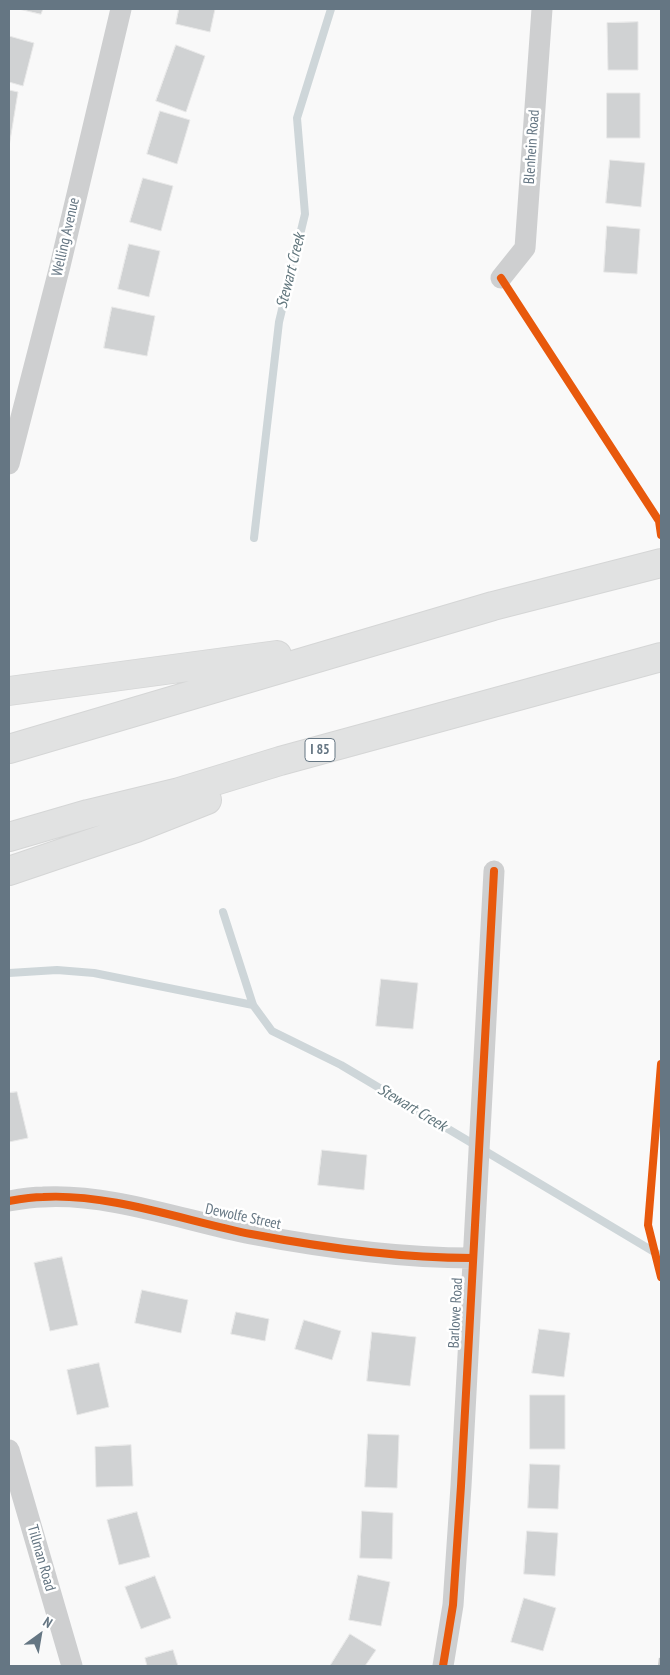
<!DOCTYPE html>
<html>
<head>
<meta charset="utf-8">
<style>
	body { margin:0 }
	#map { position:relative; width:670px; height:1675px; overflow:hidden; background:#f9f9f9; font-family:"PT Sans Narrow",sans-serif }
	canvas { display:block }
	.frame { position:absolute; inset:0; border:10px solid #657683; pointer-events:none }
	.north { position:absolute; left:15px; top:1610px; width:50px; height:50px; -webkit-text-stroke:4px #fff; paint-order:stroke; rotate:32deg; font-size:14px; font-weight:700; line-height:20px; text-align:center; color:#657683 }
	.north::after { content:''; display:block; margin:auto; width:18px; height:22px; background:#657683; clip-path:polygon(50% 0,100% 100%,50% 72%,0 100%) }
</style>
</head>
<body>
<div id="map">
<canvas width="670" height="1675"></canvas>
<div class="frame"></div>
<div class="north">N</div>
</div>
<script>
const ctx = document.querySelector('canvas').getContext('2d');
ctx.lineJoin = 'round';
function strokePath(path, color, width, dash) { ctx.strokeStyle = color; ctx.lineWidth = width; ctx.lineCap = dash ? 'butt' : 'round'; ctx.setLineDash(dash || []); ctx.stroke(path); }
function fillPath(path, color) { ctx.fillStyle = color; ctx.fill(path, 'evenodd'); }
function drawText(font, color, halo, rows, align = 'center') {
  ctx.font = font + ' "PT Sans Narrow",sans-serif'; ctx.lineWidth = 5; ctx.setLineDash([]); ctx.textBaseline = 'middle'; ctx.strokeStyle = halo; ctx.fillStyle = color; for (const [text, x, y, turn = 0] of rows) {
    ctx.save(); ctx.translate(x, y); ctx.rotate((+turn || 0) * Math.PI / 180); ctx.textAlign = isNaN(turn) ? turn : align; if (halo) ctx.strokeText(text, 0, 0); ctx.fillText(text, 0, 0); ctx.restore();
  }
}
strokePath(new Path2D(`
	M 254,538 L 279,322 L 305,214 L 297,118 L 331,9
	M 223,912 L 253,1005 L 272,1031 L 341,1065 L 661,1256
	M 9,973 L 57,970 L 94,973 L 253,1005`), '#ced6d9', 8);
const building = new Path2D(`
	M 19,9 L 43,9 L 41,14 Z
	M 179,9 L 215,9 L 210,32 L 176,24 Z
	M 638,22 L 638,70 L 608,70 L 607,23 Z
	M 9,36 L 34,43 L 23,86 L 9,82 Z
	M 176,45 L 205,56 L 186,112 L 156,101 Z
	M 9,90 L 18,92 L 9,147 Z
	M 607,93 L 640,93 L 640,138 L 607,138 Z
	M 160,111 L 190,120 L 177,164 L 147,154 Z
	M 610,160 L 645,163 L 641,207 L 606,203 Z
	M 143,178 L 173,186 L 161,231 L 130,222 Z
	M 607,226 L 640,229 L 637,274 L 604,272 Z
	M 129,244 L 160,251 L 149,297 L 118,289 Z
	M 112,307 L 155,316 L 147,356 L 104,348 Z
	M 381,979 L 418,983 L 413,1029 L 376,1026 Z
	M 17,1092 L 28,1138 L 9,1142 L 9,1093 Z
	M 322,1150 L 367,1155 L 364,1190 L 318,1185 Z
	M 62,1257 L 78,1325 L 50,1331 L 34,1263 Z
	M 142,1290 L 188,1300 L 181,1333 L 135,1323 Z
	M 236,1312 L 269,1319 L 265,1341 L 231,1334 Z
	M 304,1320 L 341,1331 L 332,1360 L 295,1349 Z
	M 539,1329 L 570,1333 L 564,1377 L 532,1373 Z
	M 372,1332 L 416,1337 L 410,1386 L 367,1381 Z
	M 99,1363 L 109,1407 L 77,1415 L 67,1370 Z
	M 530,1395 L 565,1395 L 565,1449 L 530,1449 Z
	M 368,1434 L 399,1435 L 397,1488 L 365,1487 Z
	M 131,1445 L 133,1486 L 96,1487 L 95,1447 Z
	M 530,1464 L 560,1465 L 558,1509 L 528,1508 Z
	M 362,1511 L 393,1513 L 392,1559 L 360,1558 Z
	M 137,1512 L 150,1557 L 119,1565 L 107,1520 Z
	M 527,1531 L 558,1533 L 555,1576 L 524,1574 Z
	M 358,1575 L 390,1582 L 381,1626 L 349,1620 Z
	M 155,1576 L 171,1618 L 141,1629 L 125,1587 Z
	M 524,1598 L 556,1608 L 543,1651 L 511,1642 Z
	M 350,1634 L 376,1650 L 365,1666 L 330,1666 Z
	M 173,1650 L 178,1666 L 147,1666 L 145,1658 Z`);
fillPath(building, '#d0d2d3');
strokePath(building, '#e8e8e8', 1);
const motorway = new Path2D(`
	M 9,691 L 277,655
	M 9,749 L 493,606 L 661,563
	M 9,837 L 88,814 L 179,792 L 280,761 L 661,657
	M 9,871 L 136,828 L 207,800`);
strokePath(motorway, '#d5d6d6', 30);
strokePath(new Path2D(`
	M 501,278 L 525,248 L 542,9
	M 9,464 L 60,266 L 121,9
	M 9,1201 C 20,1199 31,1197 43,1197 C 109,1193 186,1221 251,1234 C 325,1248 397,1258 472,1258
	M 9,1450 L 72,1666
	M 443,1666 L 453,1605 L 461,1486 L 494,871`), '#cecfd0', 21);
strokePath(motorway, '#e1e2e2', 28);
strokePath(new Path2D(`
	M 660,1666 L 661,1657`), '#c3c5c6', 4, [8, 4]);
strokePath(new Path2D(`
	M 501,278 L 659,521 L 661,535
	M 661,1064 L 648,1225 L 661,1277
	M 9,1201 C 20,1199 31,1197 43,1197 C 109,1193 186,1221 251,1234 C 325,1248 397,1258 472,1258
	M 443,1666 L 453,1605 L 461,1486 L 494,871`), '#e8590c', 8);
for (const [x, y, w] of [
	[320,750,30]
]) { const box = new Path2D(); box.roundRect(x - w / 2, y - 11.5, w, 23, 4); ctx.fillStyle = '#fff'; ctx.fill(box); strokePath(box, '#657683', 1); }
drawText('bold 14px', '#657683', null, [
	["I 85",320,750]
]);
drawText('15px', '#657683', '#fff', [
	["Blenhein Road",532,147,-86],
	["Welling Avenue",66,237,-77],
	["Dewolfe Street",243,1217,12],
	["Barlowe Road",456,1313,-87],
	["Tillman Road",41,1558,74]
]);
drawText('italic 16px', '#60757c', '#fff', [
	["Stewart Creek",291,271,-76],
	["Stewart Creek",412,1108,31]
]);
</script>
</body>
</html>
